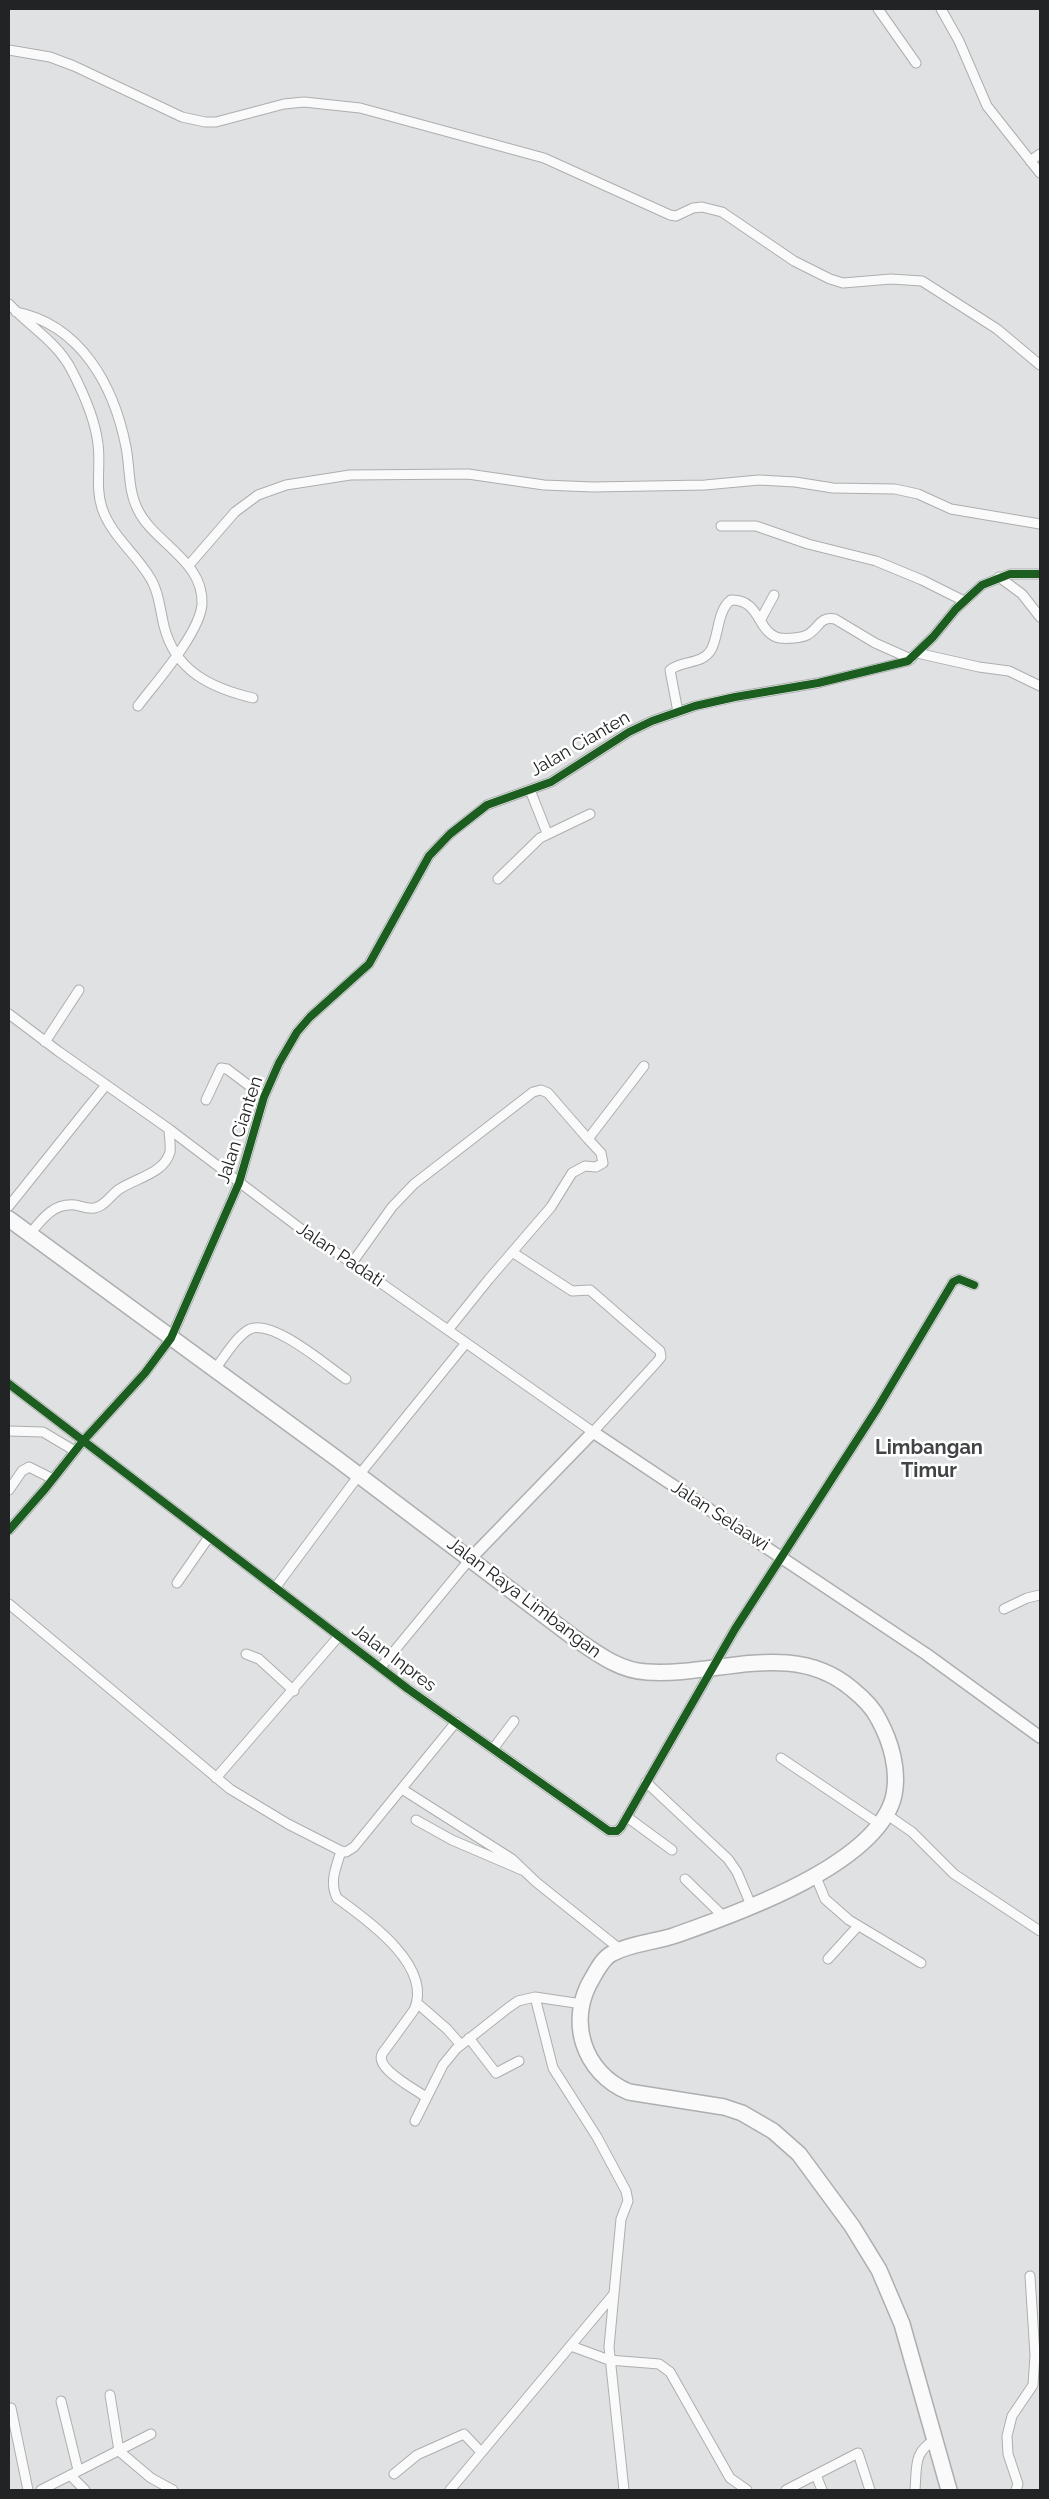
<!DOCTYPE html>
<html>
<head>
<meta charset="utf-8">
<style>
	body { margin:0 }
	#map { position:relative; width:1049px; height:2499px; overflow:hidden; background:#dfe1e2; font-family:Raleway,sans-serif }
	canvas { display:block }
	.frame { position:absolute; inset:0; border:10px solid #222324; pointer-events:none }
</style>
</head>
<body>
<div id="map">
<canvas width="1049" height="2499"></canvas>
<div class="frame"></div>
</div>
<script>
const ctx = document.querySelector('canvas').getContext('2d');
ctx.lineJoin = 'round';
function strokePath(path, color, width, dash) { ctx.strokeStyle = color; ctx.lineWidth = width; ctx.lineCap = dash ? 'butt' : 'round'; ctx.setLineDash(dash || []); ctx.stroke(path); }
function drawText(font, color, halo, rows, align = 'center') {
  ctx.font = font + ' Raleway,sans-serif'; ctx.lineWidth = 5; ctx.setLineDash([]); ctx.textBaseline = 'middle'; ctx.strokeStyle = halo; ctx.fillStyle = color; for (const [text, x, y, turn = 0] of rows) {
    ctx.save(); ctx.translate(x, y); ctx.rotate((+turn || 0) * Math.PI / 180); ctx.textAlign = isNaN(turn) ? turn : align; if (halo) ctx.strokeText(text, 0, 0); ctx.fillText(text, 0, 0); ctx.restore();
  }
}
const street = new Path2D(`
	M 878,9 L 916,63
	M 941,9 L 959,41 L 987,106 L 1040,173
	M 9,50 L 50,57 L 74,66 L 182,117 L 205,122 L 216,122 L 284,104 L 304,102 L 360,108 L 544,158 L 670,215 L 676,216 L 693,208 L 702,207 L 722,212 L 794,261 L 830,279 L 843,283 L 891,279 L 922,281 L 997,329 L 1040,365
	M 1030,161 L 1040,154
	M 9,304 C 29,326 57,342 71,369 C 83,392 95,418 98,444 C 101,465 95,487 102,508 C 111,535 134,552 149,576 C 159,591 160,610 164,626 C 175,671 211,688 253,698
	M 16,312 C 81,325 114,386 126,447 C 130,467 128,491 138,510 C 154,543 204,561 202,604 C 200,633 156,682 138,706
	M 721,526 L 756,526 L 808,544 L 876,561 L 922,580 L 964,601
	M 189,565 L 235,512 L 258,495 L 286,485 L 350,475 L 468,474 L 544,485 L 593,487 L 705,485 L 759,480 L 795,482 L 833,488 L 895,489 L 918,494 L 951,509 L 1040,524
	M 999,577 L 1022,594 L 1040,617
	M 761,619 L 774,595
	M 917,653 L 979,667 L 1009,671 L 1040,686
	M 678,712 L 670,670 C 682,660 702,665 711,650 C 719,636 717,610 731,600 C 761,599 757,634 780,638 C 787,639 801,638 807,635 C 819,629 819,616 835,619 L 875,643 L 911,659
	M 530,790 L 547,833
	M 498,879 L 540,838 L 590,814
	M 9,1014 L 58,1051 L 169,1129 L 305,1232 L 361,1269 L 593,1432 L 657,1362 L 661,1357 L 660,1351 L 590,1290 L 572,1291 L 512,1252
	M 45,1042 L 79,990
	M 206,1100 L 221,1068 L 227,1069 L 264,1097
	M 9,1206 L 106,1085
	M 29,1235 C 42,1219 53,1203 75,1205 C 81,1206 87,1209 94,1208 C 104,1207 111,1195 118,1190 C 135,1178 164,1174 170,1152 C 171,1145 169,1136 169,1129
	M 352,1263 L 392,1207 L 414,1184 L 533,1092 L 541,1090 L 548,1093 L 588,1139 L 644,1066
	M 448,1330 L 489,1279 L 551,1207 L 572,1173 L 585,1166 L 596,1167 L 603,1163 L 601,1153 L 588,1139
	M 215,1369 C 224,1358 236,1336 250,1329 C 273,1319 327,1366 346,1379
	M 9,1384 L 408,1689 L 609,1831 L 617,1831 L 621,1827 L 735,1629 L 877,1409 L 953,1282 L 959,1279 L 974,1285
	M 9,1431 L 43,1432 L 75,1451
	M 9,1490 L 22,1471 L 29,1467 L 53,1479
	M 9,1530 L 45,1489 L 83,1441 L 145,1373 L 171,1338 L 239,1183 L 264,1097 L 279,1063 L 297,1032 L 310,1017 L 369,964 L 429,856 L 450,834 L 487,805 L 551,782 L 629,732 L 652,721 L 695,706 L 735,697 L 818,683 L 908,661 L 933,637 L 956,609 L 982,585 L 1010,574 L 1040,574
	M 177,1583 L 209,1537
	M 275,1588 L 359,1475 L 466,1343
	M 9,1604 L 230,1789 L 288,1824 L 341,1851 C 336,1868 329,1882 337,1898 C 366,1919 434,1966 414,2010 L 382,2054 C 375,2069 415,2089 426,2097
	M 1004,1609 L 1027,1598 L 1040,1595
	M 246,1654 L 259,1659 L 294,1691
	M 381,1667 L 470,1559
	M 493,1749 L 514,1721
	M 781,1758 L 879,1824
	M 216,1778 L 339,1636
	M 646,1782 L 728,1859 L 737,1872 L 751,1905
	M 402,1789 L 512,1859 L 536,1882 L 621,1950
	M 886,1814 L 912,1832 L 954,1874 L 1040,1931
	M 627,1817 L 672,1850
	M 416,1820 L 452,1840 L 522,1870
	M 341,1851 L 346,1852 L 354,1847 L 456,1722
	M 816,1877 L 825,1899 L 849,1920 L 921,1963
	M 685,1879 L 723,1916
	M 828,1959 L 858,1926
	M 535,1997 L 553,2068 L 597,2137 L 626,2191 L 628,2201 L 621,2219 L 609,2347 L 624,2490
	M 417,2003 L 447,2029 L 461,2045
	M 469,2038 L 496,2073 L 519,2061
	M 415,2121 L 443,2065 L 456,2049 L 508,2008 L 518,2001 L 535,1997 L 582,2004
	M 571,2346 L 609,2360 L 659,2364 L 670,2372 L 730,2478 L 747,2490
	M 110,2395 L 119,2451 L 151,2478 L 173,2490
	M 61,2401 L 78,2470
	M 11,2408 L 28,2490
	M 394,2474 L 417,2455 L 464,2434 L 481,2452
	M 70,2475 L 85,2490
	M 816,2475 L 822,2490
	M 41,2490 L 151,2434
	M 450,2490 L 613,2295
	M 786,2490 L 858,2453 L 870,2490
	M 915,2490 C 917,2466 913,2452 936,2439
	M 1016,2490 L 1018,2484 L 1008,2454 L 1007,2436 L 1012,2416 L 1033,2385 L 1035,2355 L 1030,2276`);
const secondary = new Path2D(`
	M 470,1559 L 593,1432 L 926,1654 L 1040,1737`);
const highway = new Path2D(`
	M 9,1219 L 336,1458 L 573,1637 C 595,1652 619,1671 647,1672 C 717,1677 792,1638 852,1689 C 862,1697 873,1707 879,1720 C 891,1742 899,1770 894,1795 C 879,1864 736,1914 676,1935 C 656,1942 632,1943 613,1953 C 604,1957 598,1968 593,1977 C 566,2020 583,2073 629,2092 L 724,2107 L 742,2113 L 773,2131 L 799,2154 L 852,2226 L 879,2270 L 902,2324 L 949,2490`);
strokePath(street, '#acaeaf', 11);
strokePath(secondary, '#acaeaf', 14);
strokePath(highway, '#acaeaf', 18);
strokePath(street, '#fafafb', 9);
strokePath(secondary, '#fafafb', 11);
strokePath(highway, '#fafafb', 15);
strokePath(new Path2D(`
	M 9,1384 L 408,1689 L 609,1831 L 617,1831 L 621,1827 L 735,1629 L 877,1409 L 953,1282 L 959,1279 L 974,1285
	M 9,1530 L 45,1489 L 83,1441 L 145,1373 L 171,1338 L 239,1183 L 264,1097 L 279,1063 L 297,1032 L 310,1017 L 369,964 L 429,856 L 450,834 L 487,805 L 551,782 L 629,732 L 652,721 L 695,706 L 735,697 L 818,683 L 908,661 L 933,637 L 956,609 L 982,585 L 1010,574 L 1040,574`), '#1b5e20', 8);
drawText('18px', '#222324', '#fff', [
	["Jalan Cianten",580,744,-30],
	["Jalan Cianten",240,1130,-72],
	["Jalan Padati",340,1255,34],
	["Jalan Selaawi",720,1516,33],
	["Jalan Raya Limbangan",524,1598,37],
	["Jalan Inpres",394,1658,37]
]);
drawText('bold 20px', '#414345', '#fff', [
	["Limbangan",929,1448],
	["Timur",929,1471]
]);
</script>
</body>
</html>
